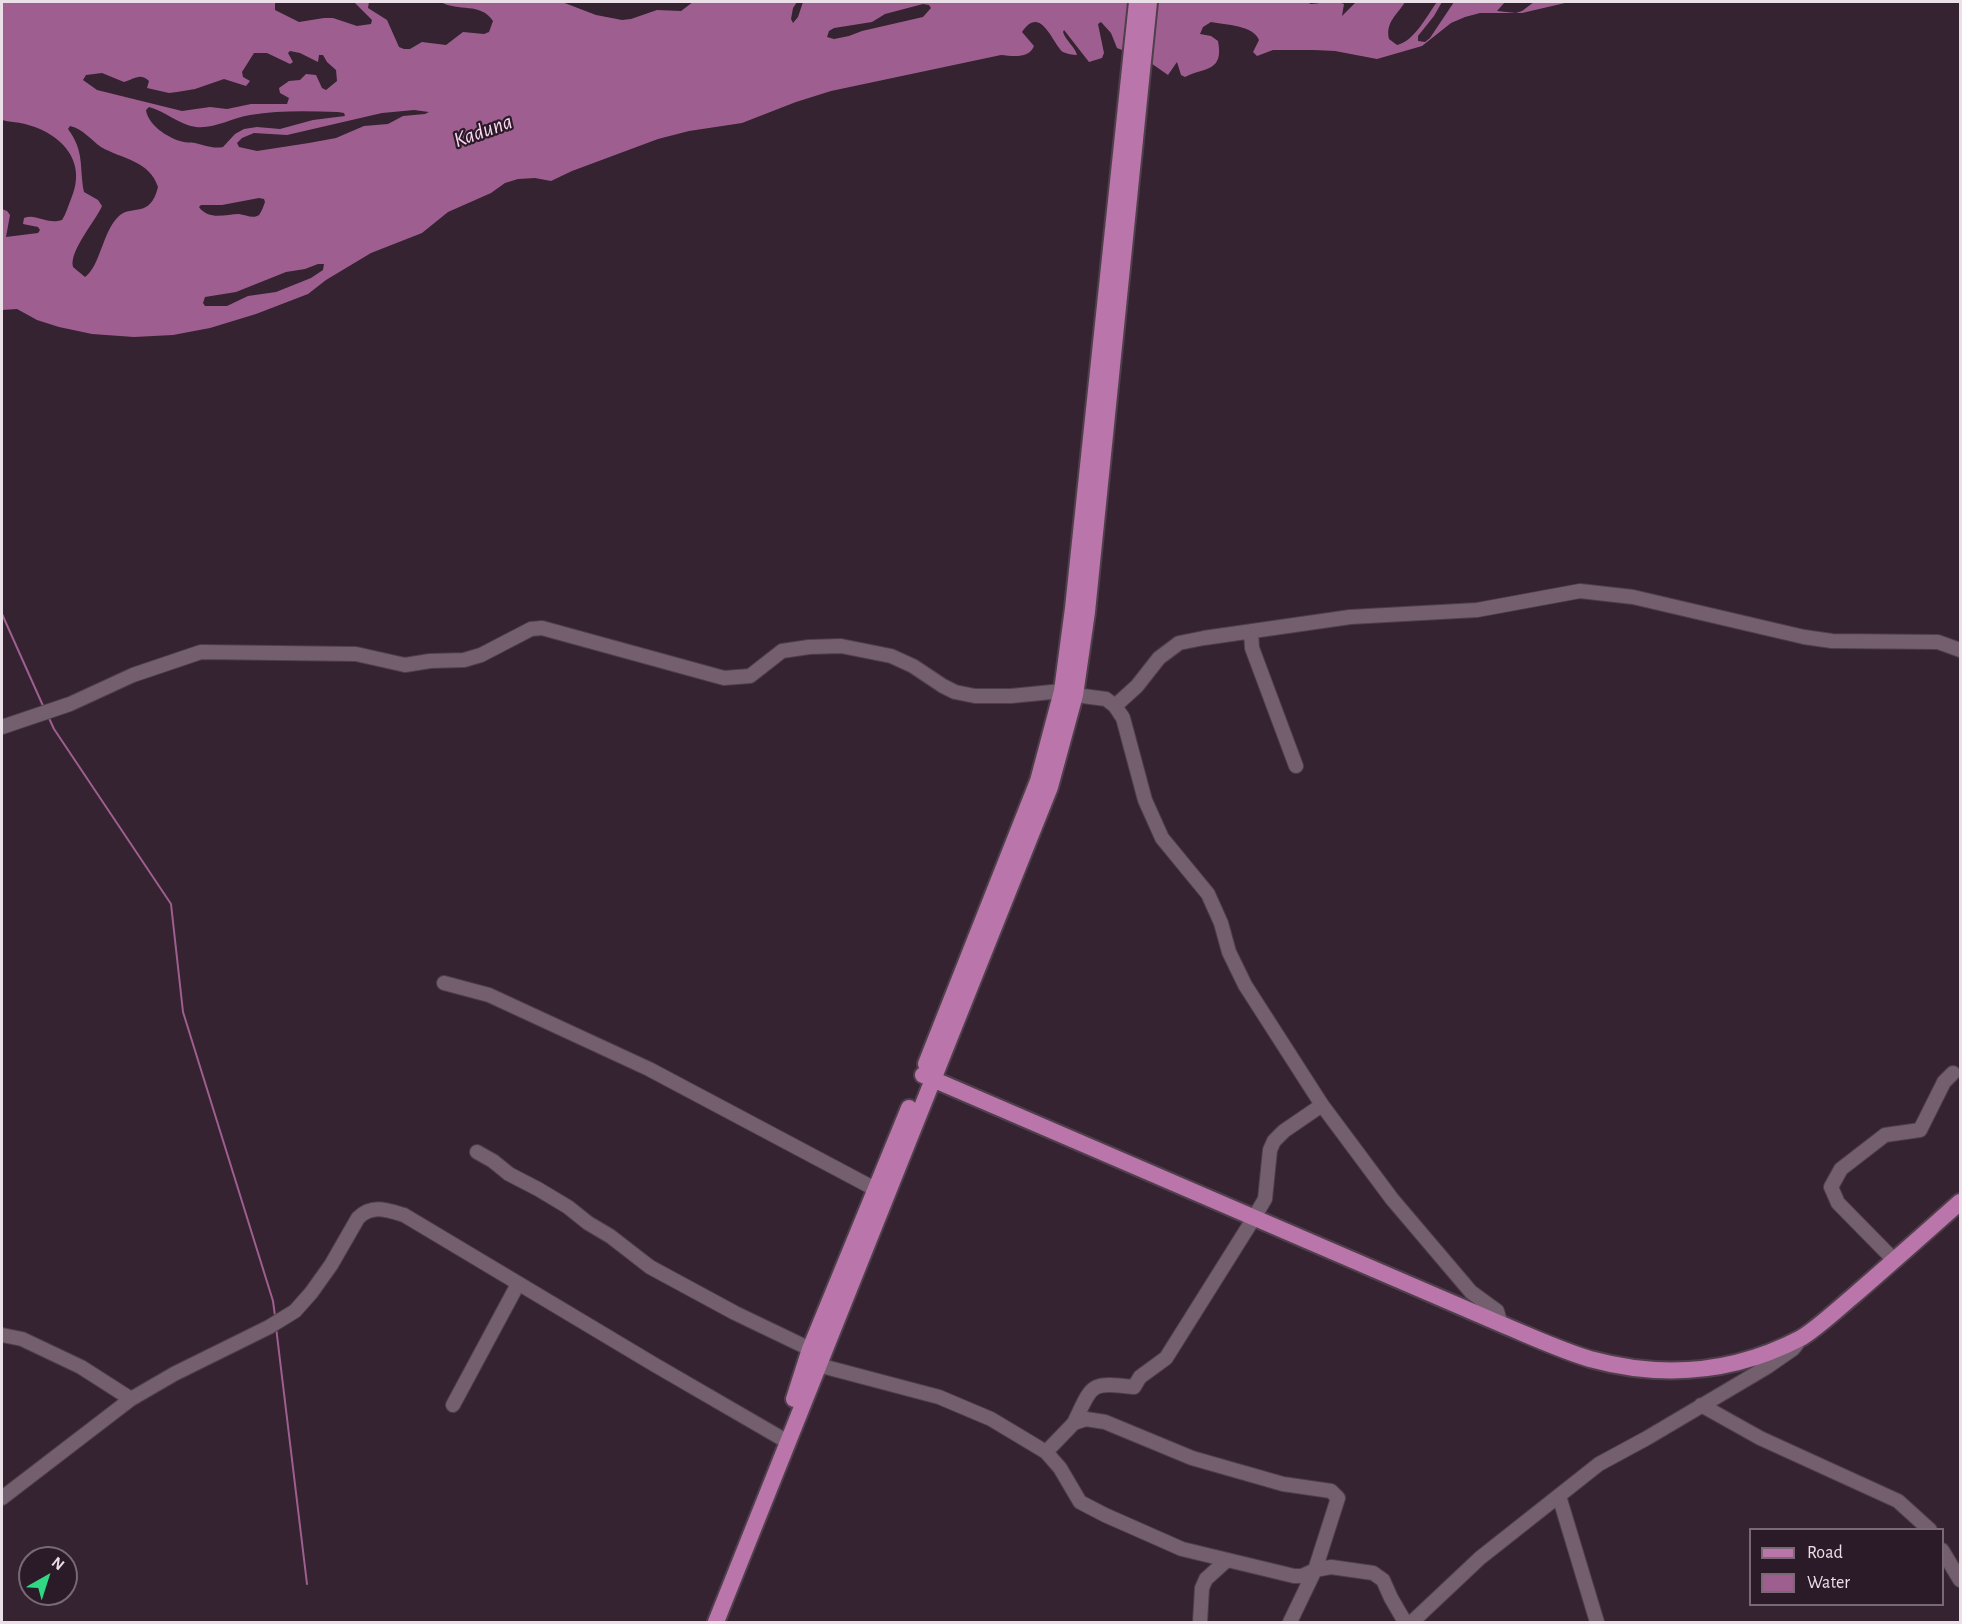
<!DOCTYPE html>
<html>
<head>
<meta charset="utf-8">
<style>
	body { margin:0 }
	#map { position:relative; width:1962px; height:1624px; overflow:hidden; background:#352331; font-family:"Alegreya Sans",sans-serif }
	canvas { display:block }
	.frame { position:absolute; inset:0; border:3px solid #ebdfe8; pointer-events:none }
	.legend { position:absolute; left:1749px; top:1528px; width:195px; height:78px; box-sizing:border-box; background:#2b1a27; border:2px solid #786974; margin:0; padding:8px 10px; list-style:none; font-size:18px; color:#ebdfe8 }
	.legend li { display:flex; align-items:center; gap:12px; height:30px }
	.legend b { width:30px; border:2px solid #786974 }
	.north { position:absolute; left:18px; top:1546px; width:60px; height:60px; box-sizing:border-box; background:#2b1a27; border:2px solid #786974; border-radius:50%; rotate:39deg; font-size:16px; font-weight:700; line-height:24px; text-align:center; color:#ebdfe8 }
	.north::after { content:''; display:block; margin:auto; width:21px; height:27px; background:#2fd883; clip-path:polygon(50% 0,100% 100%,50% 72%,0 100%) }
</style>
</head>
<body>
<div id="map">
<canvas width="1962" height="1624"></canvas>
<div class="frame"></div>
<ul class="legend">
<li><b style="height:8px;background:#ba75ab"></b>Road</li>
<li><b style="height:16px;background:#9e5f90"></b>Water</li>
</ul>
<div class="north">N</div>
</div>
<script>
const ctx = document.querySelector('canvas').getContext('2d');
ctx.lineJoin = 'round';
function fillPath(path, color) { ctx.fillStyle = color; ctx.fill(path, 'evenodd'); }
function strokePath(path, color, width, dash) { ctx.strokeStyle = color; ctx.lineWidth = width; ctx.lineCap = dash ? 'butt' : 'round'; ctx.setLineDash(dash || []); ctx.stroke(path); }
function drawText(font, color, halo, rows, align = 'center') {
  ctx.font = font + ' "Alegreya Sans",sans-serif'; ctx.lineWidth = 4.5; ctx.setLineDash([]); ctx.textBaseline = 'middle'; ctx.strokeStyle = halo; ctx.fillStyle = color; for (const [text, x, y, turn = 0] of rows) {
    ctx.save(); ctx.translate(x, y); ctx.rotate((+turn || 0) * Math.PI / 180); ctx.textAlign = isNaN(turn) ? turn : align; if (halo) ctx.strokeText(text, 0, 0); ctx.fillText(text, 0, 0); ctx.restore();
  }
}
fillPath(new Path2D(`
	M 2,2 L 275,2 L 275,10 L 299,22 L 324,18 L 333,18 L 357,26 L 371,24 L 372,20 L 354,2 L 369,2 L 368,8 L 387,20 L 399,47 L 404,49 L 410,49 L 422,42 L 446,45 L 463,32 L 484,34 L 489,32 L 493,21 C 481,2 458,12 441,2 L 562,2 L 596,15 L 622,20 L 631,19 L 657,10 L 681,11 L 693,2 L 797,2 L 793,8 L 791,19 L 793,23 L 798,17 L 803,2 L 1306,2 L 1311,4 C 1322,3 1334,0 1344,4 L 1342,16 L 1355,3 L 1405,2 C 1398,14 1385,22 1389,39 L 1397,45 C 1415,41 1427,15 1437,2 L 1442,2 L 1434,16 L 1418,36 L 1418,41 L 1425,42 L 1430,38 L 1454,2 L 1505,2 L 1497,11 L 1516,13 L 1522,11 L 1534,2 L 1594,2 L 1565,3 L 1522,13 L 1480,13 L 1465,17 L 1451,23 L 1422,46 L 1377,59 L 1335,51 L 1314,50 L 1273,50 L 1257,56 L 1253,52 L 1259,40 C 1253,25 1226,25 1211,22 L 1203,27 L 1200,34 L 1211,36 L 1218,41 C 1224,72 1205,67 1185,77 L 1181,75 L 1177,62 L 1168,75 L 1145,59 L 1117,48 L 1111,33 L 1101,22 L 1098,24 L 1104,53 L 1102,58 L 1089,62 L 1064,30 L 1063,32 C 1066,41 1075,47 1077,55 C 1073,55 1067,54 1063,52 C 1053,45 1041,3 1022,32 L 1034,46 C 1029,59 1013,56 1001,55 L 831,91 L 796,102 L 742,123 L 689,131 L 658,139 L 572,171 L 551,181 L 535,178 L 518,179 L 505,183 L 491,193 L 448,212 L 422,233 L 371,253 L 326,280 L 308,294 L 256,314 L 210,328 L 173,335 L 134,337 L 92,334 L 59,327 L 37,320 L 17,309 L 2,310 L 2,209 L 7,211 L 10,215 L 6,237 L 38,233 L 40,230 L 38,227 L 23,224 L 24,218 C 36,213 46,225 62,220 C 66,214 68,206 71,199 C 88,161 61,133 25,124 C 17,122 9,122 2,120 ZM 923,4 L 929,5 L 931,8 L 923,17 L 862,31 L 849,36 L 834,39 L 827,37 L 829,31 L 834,28 L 872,22 L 885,14 ZM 290,51 L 300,53 L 318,62 L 319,55 L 323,55 L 327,62 L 336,70 L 337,81 L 326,90 L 322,88 L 316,75 L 306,74 L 300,80 L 289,81 L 279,88 L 280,93 L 289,98 L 287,104 L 251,104 L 227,109 L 210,107 L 182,111 L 97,90 L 83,80 L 86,75 L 102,73 L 124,82 C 133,80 140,72 149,81 L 147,88 L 169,93 L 177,92 L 195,89 L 224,79 L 246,86 L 250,81 L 243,77 L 242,72 L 254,53 L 267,53 L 290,64 L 293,62 L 288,53 ZM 149,107 C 165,111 179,125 196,127 C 214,129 232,118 250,115 C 279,110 309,111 338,112 L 344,113 L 345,116 L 313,120 L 280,129 L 257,127 L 244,129 L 235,134 L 223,147 C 212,149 205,145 195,143 C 190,142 185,143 180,141 C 167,137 148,125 146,110 ZM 414,110 L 429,112 L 425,114 L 403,116 L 388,124 L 364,126 L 336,138 L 309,143 L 257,151 L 239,147 L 237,143 L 242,138 L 254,133 L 287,135 L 382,113 ZM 70,126 C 82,128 91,140 101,147 C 122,159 150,161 158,187 C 150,219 133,204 119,216 C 103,230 100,267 85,277 L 73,267 C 69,251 95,222 102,206 L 98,200 L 84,192 C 79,167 85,152 68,129 ZM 259,198 L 264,199 L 265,202 C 264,205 261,213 259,215 C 254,219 245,215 239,214 C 226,214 209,221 199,207 L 201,205 L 222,205 ZM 318,264 L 324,264 L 323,270 L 311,278 L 276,292 L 248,296 L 227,306 L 205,306 L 203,303 L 205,297 L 236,292 L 286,272 L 305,269 Z`), '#9e5f90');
strokePath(new Path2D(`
	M 2,614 L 44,708
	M 48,716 L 54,729 L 171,904 L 183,1012 L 273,1301 L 275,1316
	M 276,1327 L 307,1584`), '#9e5f90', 2);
const minor = new Path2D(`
	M 1251,631 L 1252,648 L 1296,766
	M 1075,695 L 1106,699 L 1115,706 L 1123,718 L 1145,800 L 1162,838 L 1208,894 L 1221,923 L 1229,952 L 1245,985 L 1322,1105 L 1392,1199 L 1471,1292 L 1497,1311 L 1501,1324
	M 1115,706 L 1137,686 L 1159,658 L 1179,643 L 1204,638 L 1350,617 L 1477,610 L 1580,591 L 1633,597 L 1804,637 L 1832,641 L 1938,642 L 1960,650
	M 2,727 L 70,704 L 133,675 L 201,652 L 356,654 L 405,665 L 430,661 L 464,660 L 481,655 L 531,629 L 542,628 L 724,678 L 750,676 L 782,651 L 809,647 L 841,646 L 891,656 L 913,666 L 943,686 L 955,692 L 975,696 L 1011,696 L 1062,691
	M 444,983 L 489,995 L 649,1069 L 875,1189
	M 477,1152 L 493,1161 L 509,1174 L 538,1189 L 568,1207 L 588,1223 L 610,1236 L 650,1267 L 735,1313 L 810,1349
	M 1894,1260 L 1838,1203 L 1831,1187 L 1841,1169 L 1885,1135 L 1920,1130 L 1944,1082 L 1953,1073
	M 2,1335 L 22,1339 L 81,1367 L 131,1399
	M 818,1365 L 939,1397 L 991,1419 L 1046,1452 L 1060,1468 L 1080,1502 L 1105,1515 L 1182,1549 L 1294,1576 L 1302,1576 L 1315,1570 L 1331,1567 L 1373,1573 L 1383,1580 L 1391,1598 L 1405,1622
	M 453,1405 L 518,1284
	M 1701,1405 L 1760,1438 L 1898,1501 L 1930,1530
	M 1074,1423 C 1093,1383 1090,1382 1134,1387 L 1140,1377 L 1166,1358 L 1252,1221 L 1265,1199 L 1270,1150 L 1274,1141 L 1284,1131 L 1322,1105
	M 1046,1452 L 1074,1423 L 1086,1419 L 1105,1422 L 1192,1458 L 1283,1484 L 1331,1491 L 1338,1498 L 1315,1570 L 1290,1622
	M 1559,1496 L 1597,1622
	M 2,1498 L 131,1399 L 174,1374 L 269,1327 L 295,1311 L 311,1293 L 331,1265 L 358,1218 C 372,1204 387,1210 404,1215 L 655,1365 L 781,1438
	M 1942,1550 L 1960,1580
	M 1200,1622 L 1202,1588 L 1206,1579 L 1227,1560
	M 1412,1622 L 1480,1558 L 1599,1464 L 1647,1438 L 1767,1367 L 1793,1349 L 1797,1344`);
const major = new Path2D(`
	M 926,1064 L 1038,781 L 1062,691 L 1073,608 L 1137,2
	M 923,1075 L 1501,1324 C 1530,1336 1560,1350 1590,1359 C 1663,1379 1734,1373 1801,1338 C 1815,1330 1838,1309 1851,1298 C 1888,1266 1924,1234 1960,1202
	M 794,1399 L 810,1349 L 909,1108
	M 716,1622 L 1050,787 L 1075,695 L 1087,612 L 1149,2`);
strokePath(minor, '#4e3f4a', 16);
strokePath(major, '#4e3f4a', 20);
strokePath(minor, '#745f6e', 14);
strokePath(major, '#ba75ab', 16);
drawText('italic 22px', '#fad6f1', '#2b1a27', [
	["Kaduna",483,131,-20]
]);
</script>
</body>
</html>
